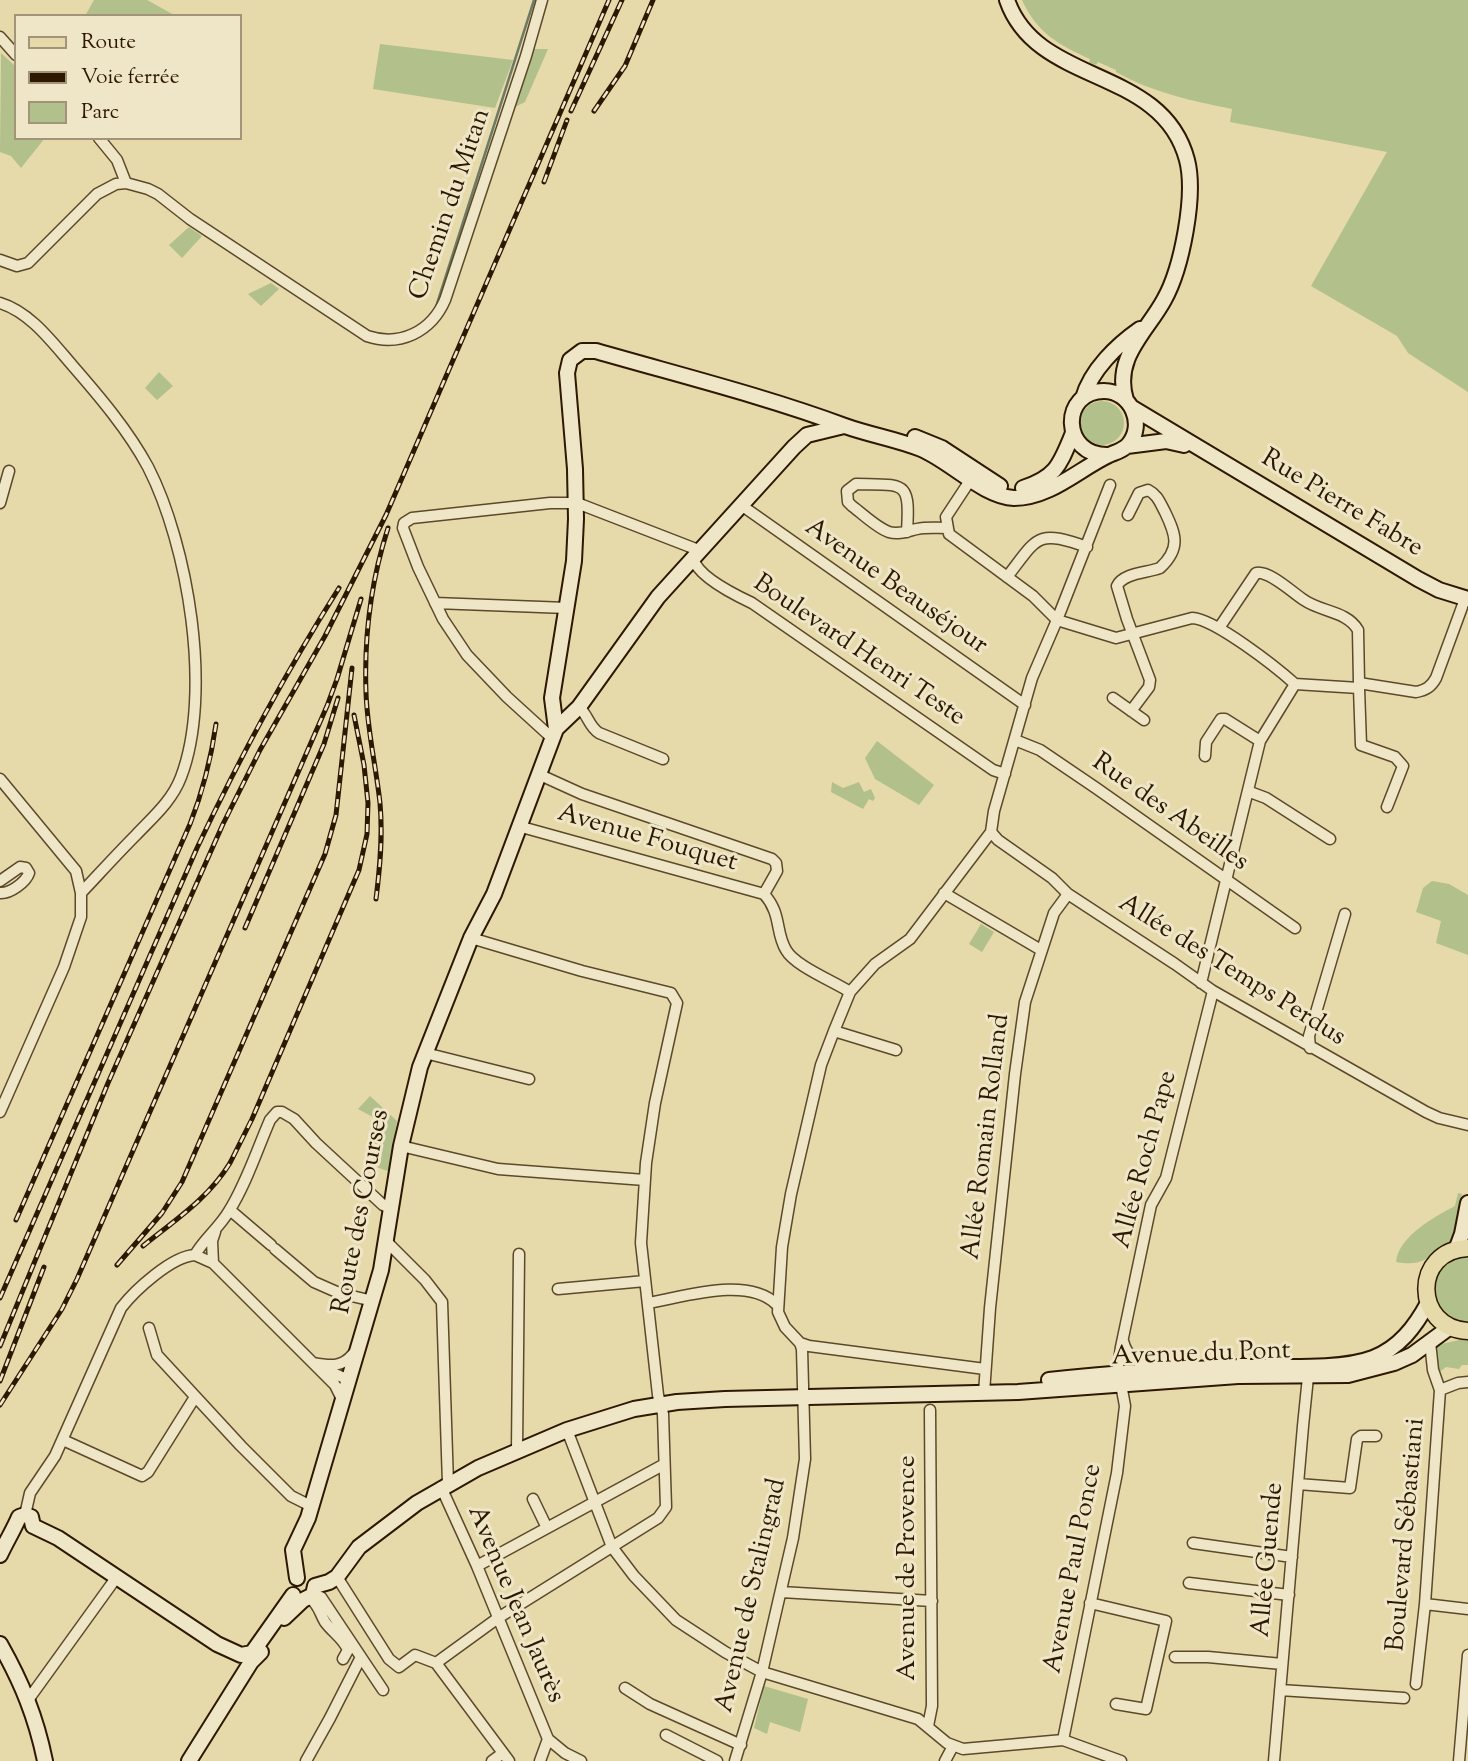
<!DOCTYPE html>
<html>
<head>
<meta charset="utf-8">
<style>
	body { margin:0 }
	#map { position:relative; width:1468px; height:1761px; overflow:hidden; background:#e6d9aa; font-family:"Sorts Mill Goudy",serif }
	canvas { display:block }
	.legend { position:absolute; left:14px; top:14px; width:228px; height:126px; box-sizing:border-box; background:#efe6c8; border:2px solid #a19478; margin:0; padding:9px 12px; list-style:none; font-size:21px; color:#2d1900 }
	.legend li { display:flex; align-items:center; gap:14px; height:35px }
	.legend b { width:35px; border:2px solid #a19478 }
</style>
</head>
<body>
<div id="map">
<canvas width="1468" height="1761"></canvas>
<ul class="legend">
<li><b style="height:9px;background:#e6d9aa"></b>Route</li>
<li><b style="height:9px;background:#2d1900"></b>Voie ferrée</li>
<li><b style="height:19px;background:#b2c08b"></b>Parc</li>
</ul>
</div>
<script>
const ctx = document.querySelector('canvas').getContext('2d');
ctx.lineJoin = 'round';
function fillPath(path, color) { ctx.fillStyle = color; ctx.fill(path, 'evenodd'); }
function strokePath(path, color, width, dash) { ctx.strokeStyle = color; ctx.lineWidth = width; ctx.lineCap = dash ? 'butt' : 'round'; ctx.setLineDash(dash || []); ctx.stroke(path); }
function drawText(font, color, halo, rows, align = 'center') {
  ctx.font = font + ' "Sorts Mill Goudy",serif'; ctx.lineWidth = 6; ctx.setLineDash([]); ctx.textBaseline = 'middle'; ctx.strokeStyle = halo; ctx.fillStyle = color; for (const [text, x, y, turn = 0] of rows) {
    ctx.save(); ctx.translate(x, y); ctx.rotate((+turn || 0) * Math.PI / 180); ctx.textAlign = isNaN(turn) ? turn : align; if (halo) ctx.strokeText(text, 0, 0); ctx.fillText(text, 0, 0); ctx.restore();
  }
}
fillPath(new Path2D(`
	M 94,0 L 147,0 L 176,16 L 85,16 Z
	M 1022,0 L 1468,0 L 1468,392 L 1408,353 L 1397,336 L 1311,286 L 1387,152 L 1230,122 L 1232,109 C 1189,100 1154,93 1116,72 L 1116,70 L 1098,62 L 1096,65 L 1089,63 L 1090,59 C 1059,45 1037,33 1022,0 Z
	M 380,44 L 513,60 L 495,108 L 373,89 Z
	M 534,49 L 548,49 L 525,102 L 515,107 Z
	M 1,53 L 16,67 L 16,138 L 45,138 L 21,168 L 11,156 L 0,152 Z
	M 189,227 L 202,236 L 182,258 L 169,245 Z
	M 271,283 L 279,289 L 261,306 L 248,294 Z
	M 159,372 L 173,386 L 157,400 L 145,388 Z
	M1080 423a22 22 0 1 1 44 0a22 22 0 1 1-44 0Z
	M 877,741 L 934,785 L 919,805 L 875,779 L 865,758 Z
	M 832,782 L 843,788 L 859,782 L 864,792 L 871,789 L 875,798 L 873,801 L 869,799 L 863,809 L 831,792 Z
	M 1432,881 L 1449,884 L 1468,895 L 1468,955 L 1436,943 L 1441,921 L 1416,912 L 1423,888 Z
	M 981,924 L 994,932 L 982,952 L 969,944 Z
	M 370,1096 L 397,1121 L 389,1171 C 379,1169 369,1165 372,1153 L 366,1149 L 382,1122 L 358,1109 Z
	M 1458,1193 L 1462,1194 C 1460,1206 1460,1220 1456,1232 C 1453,1240 1447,1244 1441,1249 C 1425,1261 1417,1266 1396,1262 C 1399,1236 1434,1217 1455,1206 Z
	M 1468,1255 L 1468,1324 C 1424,1322 1421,1260 1468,1255 Z
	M 1468,1338 L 1468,1365 L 1462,1365 L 1459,1369 L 1446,1367 L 1438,1373 L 1434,1349 L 1437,1345 Z
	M 764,1686 L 808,1699 L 800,1732 L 770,1722 L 767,1734 L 754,1728 Z`), '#b2c08b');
strokePath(new Path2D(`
	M 436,307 L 534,0`), '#6c7a66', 2.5);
const street = new Path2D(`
	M 0,37 L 16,55
	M 99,138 L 117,160 L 126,183
	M 0,260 L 17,266 L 28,263 L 97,194 L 116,184 L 126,183 L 148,189 L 158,194 L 190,219 L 367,336 C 400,347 431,332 445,300 L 526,56 L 542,0
	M 0,303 C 30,312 52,342 72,365 C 99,396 128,430 148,467 C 188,545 213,693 181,777 C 172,801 153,817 136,835 C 117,854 99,874 81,893
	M 973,476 L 946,517 L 949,534 L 1033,596 L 1057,620 L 1032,678 L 994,811 L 991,832
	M 1110,485 L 1057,620 L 1116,638 L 1192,618 C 1215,619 1276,667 1295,684
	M 0,503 L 9,471
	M 741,505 L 1025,705
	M 1128,515 L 1139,493 L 1148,490 C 1158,495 1160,503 1165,512 C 1176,535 1181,548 1160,568 C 1147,573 1123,573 1117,586 L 1127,619 L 1150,680 L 1149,687 L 1131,711
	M 907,532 C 910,480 906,485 856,484 L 847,491 L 848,502 L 852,506 C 863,514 877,528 889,532 C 899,535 908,531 917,529 C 927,527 936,528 946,528
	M 693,558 C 697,576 735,595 752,603 L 993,770 L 1005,774
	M 1007,577 C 1038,537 1036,529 1087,547
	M 435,603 L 567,608
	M 1219,628 L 1256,573 C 1269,570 1293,593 1304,600 C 1321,612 1347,611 1358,630 L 1359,683
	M 1359,688 L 1361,745 L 1395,757 L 1403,766 L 1387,807
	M 1113,698 L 1144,720
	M 579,707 C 588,715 589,727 599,733 L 663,759
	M 552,738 L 507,697 L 467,655 L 443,619 L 418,567 L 403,528 L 404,523 L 412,518 L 550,503 L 577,503 L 701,551
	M 1015,740 L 1040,750 L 1096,788 L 1295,928
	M 1205,756 L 1206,742 L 1221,719 L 1225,719 L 1260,741
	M 538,774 L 582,794 L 772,859 L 776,863 L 777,871 L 764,894
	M 0,779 L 76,871 L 81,893 L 81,917 L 64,967 L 0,1112
	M 1250,792 L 1266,798 L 1330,839
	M 518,826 L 764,894
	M 991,832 L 998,840 L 1052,878 L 1068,894 L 1175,964 L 1213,991 L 1426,1112 L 1439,1118 L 1468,1125
	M 0,881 L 20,867 L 26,868 L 29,873 C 26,882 10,894 0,893
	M 944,893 L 1041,950
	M 764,894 C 782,914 775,932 786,950 C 795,966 833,981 850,992
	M 1201,983 L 1260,741 L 1295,684 L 1359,688 L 1359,683 L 1416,692 C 1426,690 1431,687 1436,678 L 1465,599
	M 834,1031 L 896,1050
	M 1310,1048 L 1309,1036 L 1345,914
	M 425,1053 L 529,1079
	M 401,1146 L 498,1169 L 645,1180
	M 230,1210 L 271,1245
	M 387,1242 L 425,1280 L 442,1302 L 448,1484
	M 275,1249 L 314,1282 L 339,1293 L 373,1301
	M 195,1255 C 204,1239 219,1228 229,1211 C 246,1184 257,1150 270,1120 L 277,1112 L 282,1112 L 294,1119 L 316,1143 L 383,1205 L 392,1209
	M 195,1255 L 213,1263 L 335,1385 L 343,1401
	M 213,1263 L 212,1241 L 215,1232
	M 558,1289 L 645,1281
	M 648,1303 C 684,1297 747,1276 776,1304
	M 149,1328 L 157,1355 L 241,1446 L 291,1496 L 311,1506
	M 1123,1341 C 1128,1359 1138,1364 1155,1366
	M 800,1343 L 809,1346 L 985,1369
	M 313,1363 C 329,1366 342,1368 353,1354
	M 322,1368 L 342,1377 L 350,1378
	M 1440,1390 L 1458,1383 L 1468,1382
	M 984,1393 L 990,1308 L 1015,1074 L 1025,1002 L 1054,913 L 1068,894
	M 567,1430 L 612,1547 L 634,1576 L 676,1620 L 725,1652 L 762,1672 L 918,1719 L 947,1743 L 963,1749 L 1063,1740 L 1121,1761
	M 63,1440 L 142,1476 L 148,1472 L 195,1397
	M 517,1450 L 519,1254
	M 1298,1484 L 1350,1488 L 1357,1439 L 1361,1436 L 1376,1436
	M 441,1487 L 477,1566 L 548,1739 L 565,1753 L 581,1761
	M 533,1499 L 547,1528
	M 25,1515 L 30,1493 L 55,1456 L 121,1308 C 135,1290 172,1256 195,1255
	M 1193,1543 L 1292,1557
	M 477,1566 L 663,1465
	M 337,1577 L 389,1659 L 399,1667 L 415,1655 L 436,1663 L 509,1761
	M 1189,1583 L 1289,1595
	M 781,1592 L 932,1601
	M 313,1595 L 321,1597 L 383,1690
	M 310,1598 C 320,1607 319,1612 325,1622 C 332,1632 343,1638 348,1650 L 343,1659
	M 1090,1603 L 1166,1621 L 1146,1709 L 1116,1704
	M 1425,1604 L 1468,1609
	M 1175,1657 L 1208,1657 L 1282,1664
	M 436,1663 L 498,1618 L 658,1518 L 666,1507 L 663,1414 L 658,1395 L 641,1243 L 646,1163 L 655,1103 L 677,1003 L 671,993 L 582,971 L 471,938
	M 1416,1684 L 1425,1604 L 1440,1390 L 1433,1370 L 1430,1342
	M 625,1688 L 650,1704 L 741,1745
	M 1280,1690 L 1404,1698
	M 28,1700 L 116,1578
	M 928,1726 L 932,1706 L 930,1410
	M 666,1735 L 717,1761
	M 1063,1740 L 1117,1473 L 1125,1406 L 1118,1368 L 1121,1347 L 1151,1205 L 1166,1178 L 1213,991
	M 306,1761 L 330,1718 L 361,1657
	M 492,1761 L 503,1753
	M 540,1761 L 548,1739
	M 735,1761 L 762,1672 L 793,1538 L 805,1459 L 802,1349 L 800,1343 L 785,1327 L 778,1312 L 782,1247 L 791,1194 L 821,1065 L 834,1031 L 850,992 L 875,964 L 910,939 L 991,832
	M 945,1761 L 953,1746
	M 1274,1761 L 1303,1426 L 1308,1377 L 1311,1372
	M 1459,1761 L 1468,1655`);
const secondary = new Path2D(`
	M 1007,0 C 1037,87 1162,65 1187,160 C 1196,195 1182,268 1164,300 C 1146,333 1113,358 1126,400
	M 1083,398 C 1091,370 1117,345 1140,329
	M 1131,407 L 1418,579 L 1439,590 L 1468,599
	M 915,437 L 942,448 L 1000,486
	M 1127,446 L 1166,441 L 1184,445
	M 1023,488 C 1057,477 1060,464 1073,433
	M 556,729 L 579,707 L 658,597 L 794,447 L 807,435 L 844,426
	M 1456,1250 L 1462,1234 L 1468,1203
	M 1049,1380 C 1113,1373 1177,1369 1241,1367 C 1278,1366 1339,1371 1373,1358 C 1399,1348 1415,1327 1428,1303
	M 33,1526 L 58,1538 L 217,1644 L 241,1655 L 252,1653 L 293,1595
	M 0,1555 C 6,1542 14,1529 19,1517 L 25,1515 L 31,1517 L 33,1526
	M 297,1578 L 293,1550 L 308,1518 L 381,1270 L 401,1146 L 420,1067 L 471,938 L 494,894 L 556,729 L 552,698 L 574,561 L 576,519 L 575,469 L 567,373 L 570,360 L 582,351 L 596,351 C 679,375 764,396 845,426 C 870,435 896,439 921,449 C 950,461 984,497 1014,498 C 1050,498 1079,469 1109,455 C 1116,452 1122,451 1128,445 C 1146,425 1131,391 1104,391 C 1060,391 1061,456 1108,455
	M 315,1586 L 329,1582 L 337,1577 L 359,1547 L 417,1503 L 478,1468 L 567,1430 L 634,1409 L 677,1402 L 725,1399 L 1018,1392 L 1238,1376 L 1348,1375 L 1394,1363 L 1412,1355 L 1450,1327
	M 284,1618 L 303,1600 L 313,1595 L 315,1586
	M 0,1644 C 22,1683 36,1717 45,1761
	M 189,1761 L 251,1662 L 261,1652`);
const primary = new Path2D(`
	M 1468,1248 C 1412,1250 1413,1328 1468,1331`);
strokePath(street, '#5b492a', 13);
strokePath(secondary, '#2d1900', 18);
strokePath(primary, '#2d1900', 19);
strokePath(street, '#efe6c8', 10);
strokePath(secondary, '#efe6c8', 14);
strokePath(primary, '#e6d9aa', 16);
const rail = new Path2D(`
	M 571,111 L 622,0
	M 594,111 L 625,66 L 653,0
	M 544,182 L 567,120
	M 376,899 C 380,867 383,836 380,803 C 376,766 367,729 366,692 C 364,637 371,581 388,528
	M 245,928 L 324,744 L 338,698
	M 16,1220 L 190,824 C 203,791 211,759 216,724
	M 143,1246 C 175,1220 208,1199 230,1163 L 252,1119 L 359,870 L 367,834 L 368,803 L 364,765 L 354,715
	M 117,1265 L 162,1213 L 182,1182 L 325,854 L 336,815 L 352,668
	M 0,1298 L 197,848 C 239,759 286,672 339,588
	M 0,1346 L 108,1083 L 223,824 L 260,750 L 325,636 L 386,515 L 609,0
	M 0,1381 L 44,1267
	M 0,1405 L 62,1309 L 77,1279 L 327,706 L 337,679 L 361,599`);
strokePath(rail, '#2d1900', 5);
strokePath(rail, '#efe6c8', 2.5, [8]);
drawText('26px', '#2d1900', '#efe6c8', [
	["Chemin du Mitan",452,205,-71],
	["Rue Pierre Fabre",1341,505,31],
	["Avenue Beauséjour",895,588,35],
	["Boulevard Henri Teste",858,652,34],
	["Rue des Abeilles",1169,814,35],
	["Avenue Fouquet",647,840,16],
	["Allée des Temps Perdus",1231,972,32],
	["Allée Romain Rolland",988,1137,-83],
	["Allée Roch Pape",1147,1160,-75],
	["Route des Courses",363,1212,-79],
	["Avenue du Pont",1201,1356,-2],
	["Boulevard Sébastiani",1408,1535,-85],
	["Allée Guende",1270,1560,-85],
	["Avenue de Provence",910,1568,-90],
	["Avenue Paul Ponce",1075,1569,-79],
	["Avenue de Stalingrad",753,1596,-77],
	["Avenue Jean Jaurès",514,1605,67]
]);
</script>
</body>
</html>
